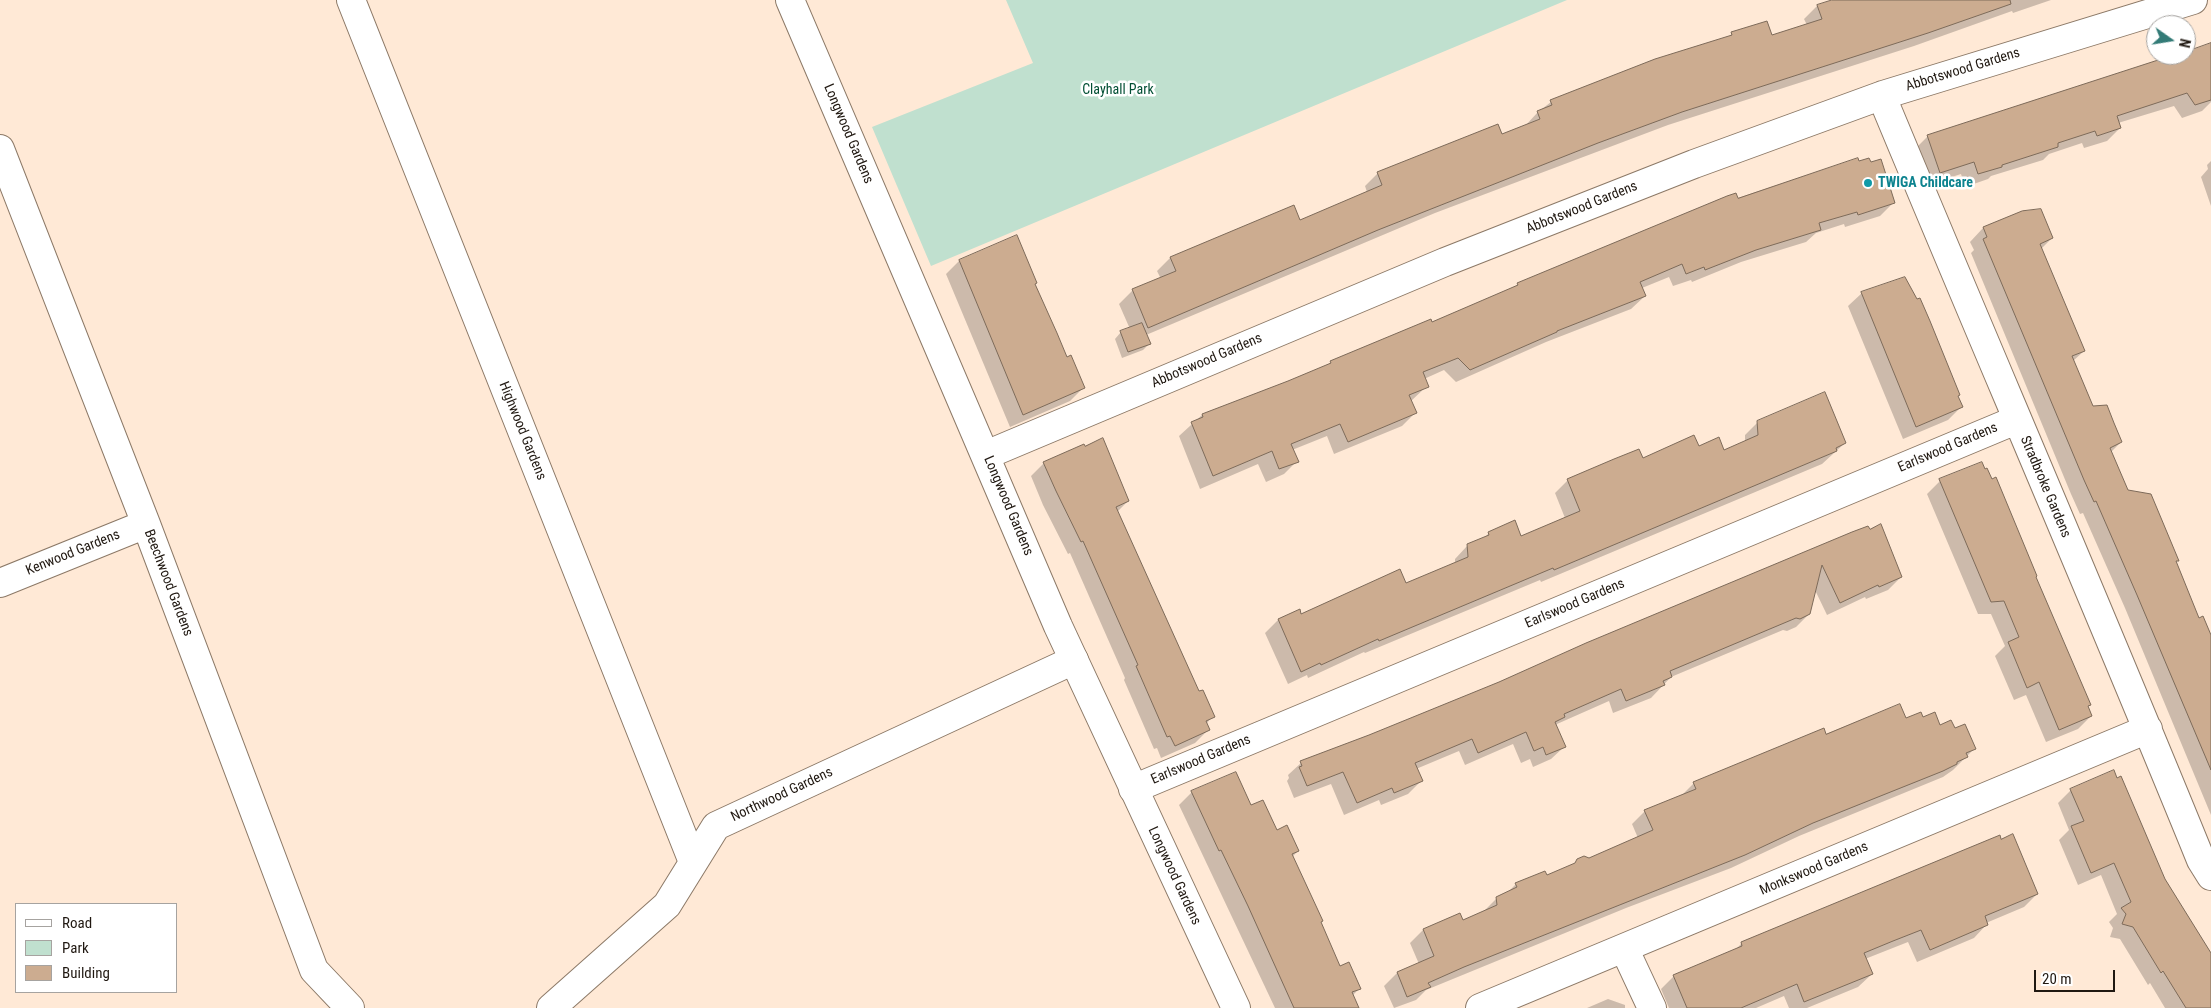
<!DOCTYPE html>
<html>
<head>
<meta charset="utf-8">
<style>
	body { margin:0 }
	#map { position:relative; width:2211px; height:1008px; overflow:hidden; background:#ffe9d6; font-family:"Roboto Condensed",sans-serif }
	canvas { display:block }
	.legend { position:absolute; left:15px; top:903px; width:162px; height:90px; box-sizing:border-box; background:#fff; border:1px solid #a6a3a0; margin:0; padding:6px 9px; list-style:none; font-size:15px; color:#201811 }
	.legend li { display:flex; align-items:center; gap:10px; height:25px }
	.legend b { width:25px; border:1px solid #a6a3a0 }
	.north { position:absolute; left:2146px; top:15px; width:50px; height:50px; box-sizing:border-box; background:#fff; border:1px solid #a6a3a0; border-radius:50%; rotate:103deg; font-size:14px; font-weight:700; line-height:20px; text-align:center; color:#201811 }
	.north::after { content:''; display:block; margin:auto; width:18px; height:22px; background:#337b77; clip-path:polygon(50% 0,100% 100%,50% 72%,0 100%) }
	.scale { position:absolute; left:2034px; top:970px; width:81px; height:22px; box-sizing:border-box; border:2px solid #201811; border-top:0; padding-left:6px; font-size:15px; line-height:18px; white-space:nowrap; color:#201811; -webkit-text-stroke:4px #fff; paint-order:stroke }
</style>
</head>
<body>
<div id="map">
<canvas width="2211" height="1008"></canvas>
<ul class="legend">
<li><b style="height:6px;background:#fff"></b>Road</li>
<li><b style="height:14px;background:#c0e0cf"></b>Park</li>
<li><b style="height:14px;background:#ccac90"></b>Building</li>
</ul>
<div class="north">N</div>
<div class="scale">20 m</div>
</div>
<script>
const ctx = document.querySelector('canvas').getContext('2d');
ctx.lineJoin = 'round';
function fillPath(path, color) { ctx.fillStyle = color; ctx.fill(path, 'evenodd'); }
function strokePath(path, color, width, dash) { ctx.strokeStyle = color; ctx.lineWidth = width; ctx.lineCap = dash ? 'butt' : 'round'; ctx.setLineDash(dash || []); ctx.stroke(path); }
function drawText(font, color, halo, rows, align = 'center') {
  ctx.font = font + ' "Roboto Condensed",sans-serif'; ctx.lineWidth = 5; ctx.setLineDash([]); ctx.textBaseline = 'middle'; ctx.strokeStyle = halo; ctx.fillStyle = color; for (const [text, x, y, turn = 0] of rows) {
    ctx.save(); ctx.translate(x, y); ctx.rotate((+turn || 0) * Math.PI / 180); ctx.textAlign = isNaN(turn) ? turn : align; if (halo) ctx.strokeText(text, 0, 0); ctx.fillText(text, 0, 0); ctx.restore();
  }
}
fillPath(new Path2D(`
	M 1006,0 L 1567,0 L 931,266 L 872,127 L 1033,63 Z`), '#c0e0cf');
fillPath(new Path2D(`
	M 1836,0 L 2051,0 L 2013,13 L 2012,11 L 1914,46 L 1668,125 L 1435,213 L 1146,335 L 1150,343 L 1143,350 L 1122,358 L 1115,339 L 1121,332 L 1130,329 L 1119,304 L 1132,291 L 1161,279 L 1157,271 L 1170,258 L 1293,207 L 1299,222 L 1367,192 L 1365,186 L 1378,173 L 1502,135 L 1525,126 L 1538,112 L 1551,102 L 1728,38 L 1732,34 L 1771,36 L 1807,25 L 1804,19 L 1817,6 Z
	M 2211,45 L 2211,102 L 2202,111 L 2182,118 L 2174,106 L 2118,123 L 2120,128 L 2107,141 L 2084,148 L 2082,143 L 2049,154 L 2043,160 L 1991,176 L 1988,179 L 1965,187 L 1961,174 L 1927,185 L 1915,149 L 1928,136 L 2178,55 L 2186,55 L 2186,53 Z
	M 2211,161 L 2211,206 L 2201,177 L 2208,169 L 2207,165 Z
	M 1737,200 L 1893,203 L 1880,216 L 1845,227 L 1844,224 L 1816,233 L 1806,242 L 1741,262 L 1692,282 L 1691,280 L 1673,286 L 1669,277 L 1642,288 L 1645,296 L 1631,309 L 1546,342 L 1456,382 L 1444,370 L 1424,379 L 1427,386 L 1411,401 L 1415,413 L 1402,426 L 1334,454 L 1327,436 L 1292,450 L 1297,461 L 1284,474 L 1266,482 L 1258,464 L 1200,489 L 1179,436 L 1202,415 L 1289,382 L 1327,366 L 1331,362 L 1431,323 L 1513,288 L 1518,284 Z
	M 2022,212 L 2052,238 L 2041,249 L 2084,351 L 2073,361 L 2092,407 L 2121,442 L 2110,453 L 2128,491 L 2177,561 L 2175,563 L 2198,620 L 2211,639 L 2211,815 L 2125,608 L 2083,513 L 2080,514 L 2071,494 L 1971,253 L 1974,250 L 1970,242 L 1983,228 Z
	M 959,261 L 1034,285 L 1067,359 L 1083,388 L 1070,401 L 1010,427 L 946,274 Z
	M 1862,293 L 1957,397 L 1961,407 L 1948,420 L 1903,439 L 1848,306 Z
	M 1758,422 L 1845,443 L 1822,464 L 1541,582 L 1540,580 L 1365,653 L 1364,652 L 1308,678 L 1307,675 L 1288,684 L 1265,633 L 1278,620 L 1301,615 L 1405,585 L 1455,564 L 1455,559 L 1468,545 L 1483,539 L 1489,533 L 1521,537 L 1565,518 L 1555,493 L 1568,480 L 1642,459 L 1698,447 L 1724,451 L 1745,442 L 1745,435 Z
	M 1044,463 L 1128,501 L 1117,512 L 1198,693 L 1213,716 L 1206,724 L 1208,730 L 1195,743 L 1161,758 L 1157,748 L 1154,749 L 1124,680 L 1125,678 L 1070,553 L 1068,554 L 1043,505 L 1031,476 Z
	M 1940,481 L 2090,704 L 2087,707 L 2091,716 L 2078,729 L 2046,742 L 2026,695 L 2014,700 L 1995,656 L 2005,646 L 1991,614 L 1978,614 L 1927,494 Z
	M 1852,534 L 1901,577 L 1888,590 L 1866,599 L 1865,597 L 1827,615 L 1815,590 L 1809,614 L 1796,627 L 1787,631 L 1783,630 L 1671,677 L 1651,698 L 1613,713 L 1609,701 L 1557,724 L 1555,726 L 1564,747 L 1551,759 L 1533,767 L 1530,759 L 1521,763 L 1513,744 L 1465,765 L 1459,751 L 1416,769 L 1421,781 L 1408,794 L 1381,805 L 1379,800 L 1344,815 L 1331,784 L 1294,798 L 1287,781 L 1289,778 L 1288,775 L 1301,763 L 1370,737 Z
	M 1922,719 L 1954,730 L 1974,749 L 1953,770 L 1943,777 L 1799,836 L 1731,868 L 1626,908 L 1426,990 L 1416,1000 L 1394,1008 L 1384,986 L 1397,973 L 1419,964 L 1410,943 L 1423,930 L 1459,914 L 1462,921 L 1484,911 L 1497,898 L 1507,893 L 1516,884 L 1546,877 L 1638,838 L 1632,824 L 1645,811 L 1681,796 L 1694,783 L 1825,736 Z
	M 2071,790 L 2164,880 L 2211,955 L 2211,1008 L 2165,1008 L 2150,983 L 2148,985 L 2120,939 L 2110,937 L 2113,928 L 2109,922 L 2117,914 L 2101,875 L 2078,885 L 2059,840 L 2069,830 L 2058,803 Z
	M 1192,792 L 1250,807 L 1298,851 L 1292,857 L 1340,967 L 1360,988 L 1352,996 L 1357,1008 L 1275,1008 L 1179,805 Z
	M 2037,894 L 2024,907 L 1986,923 L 1987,924 L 1974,938 L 1917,962 L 1908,942 L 1865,959 L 1872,974 L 1858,987 L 1807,1008 L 1789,1008 L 1784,996 L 1756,1008 L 1669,1008 L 1661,989 L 1674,976 L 1735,950 L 1742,943 Z
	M 1608,999 L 1625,1005 L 1625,1008 L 1587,1008 Z`), '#0003');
const building = new Path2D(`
	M 1832,0 L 2010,0 L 2011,4 L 1928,33 L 1682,112 L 1598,143 L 1378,230 L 1148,328 L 1132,289 L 1176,271 L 1170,257 L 1294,205 L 1300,220 L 1382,185 L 1377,172 L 1498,124 L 1502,134 L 1540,119 L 1537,111 L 1552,105 L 1550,100 L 1655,59 L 1732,35 L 1731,32 L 1767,21 L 1772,35 L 1822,19 L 1817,5 Z
	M 2211,43 L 2211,100 L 2195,105 L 2187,93 L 2117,116 L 2121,128 L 2097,136 L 2095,131 L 2058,143 L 2058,147 L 2002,165 L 2002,167 L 1978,174 L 1974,162 L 1940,173 L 1927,135 L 2155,61 L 2175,55 L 2186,55 L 2186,52 Z
	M 1858,158 L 1859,161 L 1869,158 L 1871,162 L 1881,159 L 1895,203 L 1858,215 L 1857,212 L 1819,223 L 1821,230 L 1756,250 L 1705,270 L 1704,267 L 1686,274 L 1682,264 L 1640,282 L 1646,296 L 1557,331 L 1557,332 L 1470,370 L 1458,358 L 1423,372 L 1429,387 L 1409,395 L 1417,413 L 1348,442 L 1340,424 L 1291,444 L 1299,462 L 1279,469 L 1272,451 L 1213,476 L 1191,422 L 1203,417 L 1202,414 L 1288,381 L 1331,363 L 1330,361 L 1431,319 L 1432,322 L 1518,285 L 1517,283 L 1727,196 L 1736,193 L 1738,198 Z
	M 2041,209 L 2053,238 L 2040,244 L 2085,351 L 2072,356 L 2093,406 L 2107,405 L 2114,423 L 2122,442 L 2110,448 L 2128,490 L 2151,494 L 2179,561 L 2176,561 L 2199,618 L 2203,616 L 2211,635 L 2211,770 L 2137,595 L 2096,501 L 2094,502 L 2084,480 L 1983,239 L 1987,237 L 1983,227 L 2022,211 Z
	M 1017,235 L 1037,283 L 1035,284 L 1057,333 L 1067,357 L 1071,355 L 1085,388 L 1023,415 L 959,260 Z
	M 1905,277 L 1917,299 L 1920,298 L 1930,321 L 1960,395 L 1958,396 L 1963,407 L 1916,427 L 1861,292 Z
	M 1142,323 L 1151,344 L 1128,352 L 1120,331 Z
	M 1825,392 L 1846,443 L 1836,448 L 1837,451 L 1554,570 L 1553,568 L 1379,641 L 1378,639 L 1321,665 L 1320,663 L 1301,672 L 1278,619 L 1300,609 L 1301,614 L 1400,569 L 1406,583 L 1468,557 L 1467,544 L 1489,535 L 1488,532 L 1515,520 L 1521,536 L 1580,511 L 1567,479 L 1614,459 L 1639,449 L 1643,458 L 1694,435 L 1699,446 L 1719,437 L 1724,450 L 1758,435 L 1757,421 Z
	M 1103,438 L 1129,501 L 1116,507 L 1199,691 L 1203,690 L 1215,717 L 1206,721 L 1210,730 L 1175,746 L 1170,736 L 1167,737 L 1136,666 L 1138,665 L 1083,541 L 1081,542 L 1056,491 L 1043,462 L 1084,444 L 1085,446 Z
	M 1982,462 L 1985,469 L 1987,468 L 1992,479 L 1996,477 L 2037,576 L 2036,577 L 2091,705 L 2088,706 L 2092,716 L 2059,730 L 2039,682 L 2027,688 L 2008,642 L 2019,637 L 2004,601 L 1991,602 L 1939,479 Z
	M 1881,524 L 1902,577 L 1879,587 L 1878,585 L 1840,603 L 1822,565 L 1810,614 L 1800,619 L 1796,618 L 1670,671 L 1672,677 L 1663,681 L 1665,685 L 1626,701 L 1621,689 L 1564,714 L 1565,717 L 1555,722 L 1566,747 L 1546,755 L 1543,747 L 1534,751 L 1526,732 L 1478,753 L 1472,739 L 1415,763 L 1423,781 L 1394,793 L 1392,788 L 1357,803 L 1343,772 L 1307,786 L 1299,767 L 1302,766 L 1300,761 L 1369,735 L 1499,682 L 1586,643 L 1852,532 L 1868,526 L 1870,529 Z
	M 1900,704 L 1906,718 L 1921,712 L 1923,717 L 1935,712 L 1940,725 L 1951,720 L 1955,728 L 1965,724 L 1976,749 L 1966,753 L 1968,757 L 1957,762 L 1957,764 L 1943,771 L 1813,823 L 1745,855 L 1464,967 L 1428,983 L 1431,987 L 1407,997 L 1397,972 L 1434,956 L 1423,929 L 1460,913 L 1463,920 L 1497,905 L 1496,897 L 1517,887 L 1515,883 L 1545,871 L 1547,875 L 1575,863 L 1577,859 L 1584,856 L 1589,858 L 1653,830 L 1644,810 L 1696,789 L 1693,782 L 1824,728 L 1826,734 Z
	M 2114,770 L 2117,778 L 2121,776 L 2165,879 L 2211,953 L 2211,1008 L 2186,1008 L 2163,971 L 2161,973 L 2133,927 L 2122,924 L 2126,914 L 2121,908 L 2131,902 L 2114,863 L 2091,873 L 2071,826 L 2084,821 L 2070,789 Z
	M 1236,772 L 1251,805 L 1263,800 L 1277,830 L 1287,825 L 1299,851 L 1292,854 L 1323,921 L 1321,922 L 1340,966 L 1349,962 L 1361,989 L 1352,992 L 1359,1008 L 1294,1008 L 1248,906 L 1221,850 L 1219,851 L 1191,791 Z
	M 2013,834 L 2038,894 L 1985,916 L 1988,925 L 1930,950 L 1921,930 L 1893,941 L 1864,953 L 1873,974 L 1804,1002 L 1797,984 L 1741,1008 L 1687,1008 L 1673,975 L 1742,946 L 1741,942 L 1770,930 L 2000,835 L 2001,839 Z`);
fillPath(building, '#ccac90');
strokePath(building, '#7d6a59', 1);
const street = new Path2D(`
	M 351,0 L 693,862
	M 1883,95 L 1887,109 C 1991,359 2099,609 2201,860 L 2211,876
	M 0,149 L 146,524 L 314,970 L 350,1008
	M 986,455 L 1445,262 L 1694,164 L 1883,95 L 2193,0
	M 0,583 L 146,524
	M 1133,789 L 2016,420
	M 1624,948 L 1652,1008
	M 551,1008 L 667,905 L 716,826 L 1074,660
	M 1480,1008 L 2148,729`);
const secondary = new Path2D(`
	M 790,0 L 1058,626 L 1236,1008`);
strokePath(street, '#8c7967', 30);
strokePath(secondary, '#8c7967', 30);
strokePath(street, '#fff', 28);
strokePath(secondary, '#fff', 28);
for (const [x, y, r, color] of [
	[1868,183,5,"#0f9aa8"]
]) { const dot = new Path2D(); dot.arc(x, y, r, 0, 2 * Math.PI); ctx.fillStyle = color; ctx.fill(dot); strokePath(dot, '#fff', 2); }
drawText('14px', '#201811', '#fff', [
	["Abbotswood Gardens",1963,70,-17],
	["Longwood Gardens",848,134,67],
	["Abbotswood Gardens",1582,208,-22],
	["Abbotswood Gardens",1207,361,-23],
	["Highwood Gardens",522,431,68],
	["Earlswood Gardens",1948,448,-23],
	["Stradbroke Gardens",2045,487,67],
	["Longwood Gardens",1008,506,67],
	["Kenwood Gardens",73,553,-22],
	["Beechwood Gardens",168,583,69],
	["Earlswood Gardens",1575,604,-23],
	["Earlswood Gardens",1201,760,-23],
	["Northwood Gardens",782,795,-25],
	["Monkswood Gardens",1814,869,-23],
	["Longwood Gardens",1174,876,65]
]);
drawText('14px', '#024f34', '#fff', [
	["Clayhall Park",1118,90]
]);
drawText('bold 14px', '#0d838f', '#fff', [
	["TWIGA Childcare",1878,183]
], 'left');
</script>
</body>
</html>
